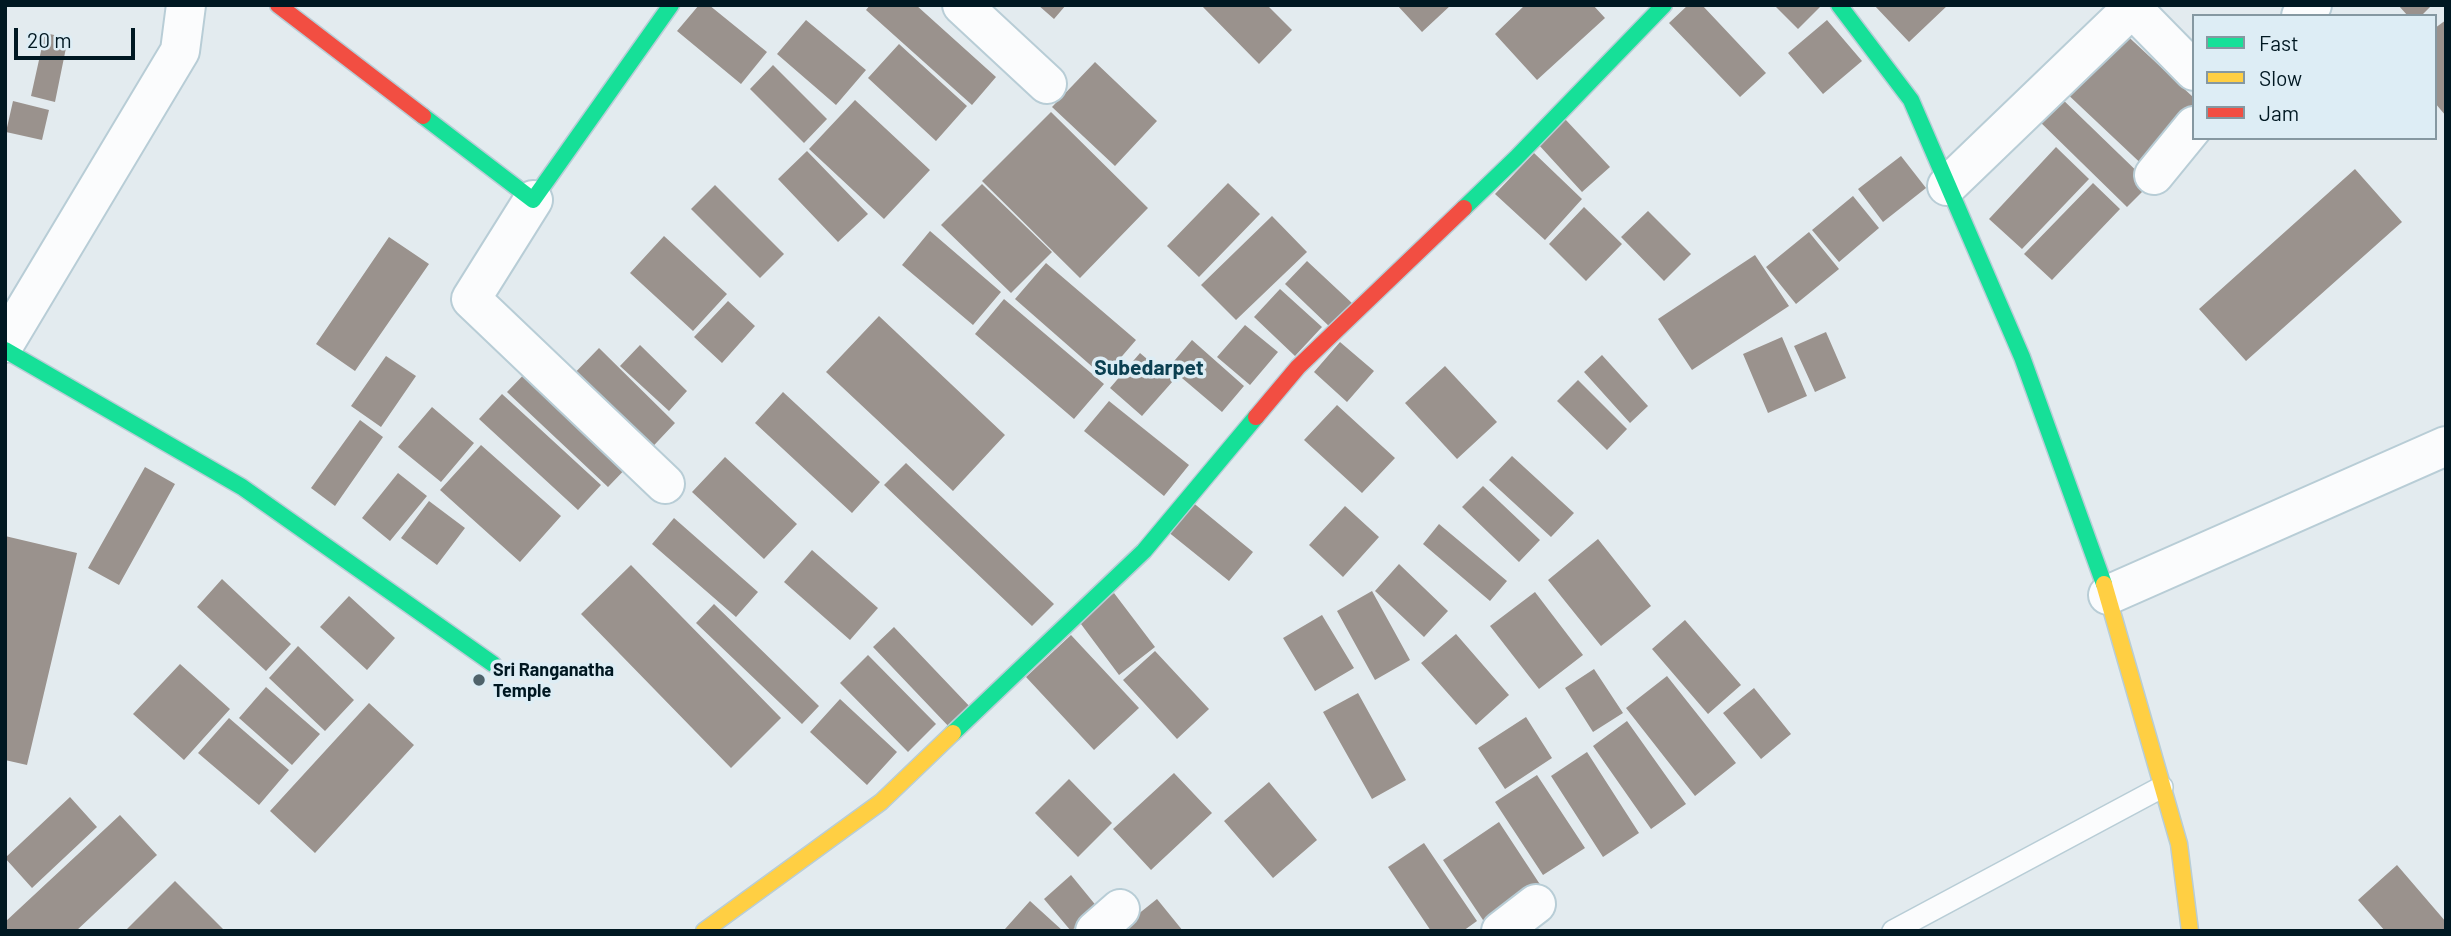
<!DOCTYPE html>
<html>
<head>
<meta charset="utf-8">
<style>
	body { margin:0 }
	#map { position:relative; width:2451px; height:936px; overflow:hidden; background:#e3ebef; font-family:Barlow,sans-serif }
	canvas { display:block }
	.frame { position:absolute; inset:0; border:7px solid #001822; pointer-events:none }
	.legend { position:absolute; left:2192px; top:14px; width:245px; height:126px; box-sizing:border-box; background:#ddedf5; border:2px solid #8598a1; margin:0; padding:9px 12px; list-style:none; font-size:21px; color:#001822 }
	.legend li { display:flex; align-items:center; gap:14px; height:35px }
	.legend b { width:35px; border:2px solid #8598a1 }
	.scale { position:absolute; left:14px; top:28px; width:121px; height:32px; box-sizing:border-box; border:4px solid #001822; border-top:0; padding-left:9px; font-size:21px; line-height:24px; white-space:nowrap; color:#001822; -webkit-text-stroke:5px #ddedf5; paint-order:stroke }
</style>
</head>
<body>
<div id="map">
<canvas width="2451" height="936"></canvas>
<div class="frame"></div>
<ul class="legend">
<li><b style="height:9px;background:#16e098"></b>Fast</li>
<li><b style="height:9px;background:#ffcf43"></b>Slow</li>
<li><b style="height:9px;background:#f24e42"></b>Jam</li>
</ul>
<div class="scale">20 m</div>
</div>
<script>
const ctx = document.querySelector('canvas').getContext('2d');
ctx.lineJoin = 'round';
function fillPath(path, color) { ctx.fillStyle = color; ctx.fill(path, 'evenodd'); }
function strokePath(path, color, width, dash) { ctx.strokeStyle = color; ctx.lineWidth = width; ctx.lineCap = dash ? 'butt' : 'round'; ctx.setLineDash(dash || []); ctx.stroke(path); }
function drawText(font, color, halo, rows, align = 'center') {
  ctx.font = font + ' Barlow,sans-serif'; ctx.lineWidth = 7; ctx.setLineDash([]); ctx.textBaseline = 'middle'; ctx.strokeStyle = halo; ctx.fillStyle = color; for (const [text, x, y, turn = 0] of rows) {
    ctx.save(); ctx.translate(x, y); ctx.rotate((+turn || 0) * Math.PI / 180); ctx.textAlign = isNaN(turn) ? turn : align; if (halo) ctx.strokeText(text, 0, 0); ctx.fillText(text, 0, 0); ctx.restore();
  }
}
fillPath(new Path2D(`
	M 699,5 L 709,5 L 767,52 L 741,84 L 677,31 Z
	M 870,5 L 916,5 L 996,77 L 972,105 L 866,10 Z
	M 1038,5 L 1066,5 L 1054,19 Z
	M 1201,5 L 1267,5 L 1292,30 L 1259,64 Z
	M 1397,5 L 1451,5 L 1422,32 Z
	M 1525,5 L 1593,5 L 1605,18 L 1537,80 L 1495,34 Z
	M 1688,5 L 1702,5 L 1766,73 L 1740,97 L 1669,23 Z
	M 1774,5 L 1822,5 L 1798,29 Z
	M 1874,5 L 1948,5 L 1909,42 Z
	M 2398,5 L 2432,5 L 2421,16 L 2408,16 Z
	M 806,20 L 866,70 L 836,105 L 777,54 Z
	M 1827,20 L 1862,61 L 1823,94 L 1788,53 Z
	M 2446,20 L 2446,116 L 2435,103 L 2435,28 Z
	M 2119,28 L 2194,98 L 2194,123 L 2149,171 L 2062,89 Z
	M 45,33 L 68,38 L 55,102 L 31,96 Z
	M 899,44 L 967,106 L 936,141 L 868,78 Z
	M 1095,62 L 1157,121 L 1115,166 L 1052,107 Z
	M 773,65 L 827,119 L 804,143 L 750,89 Z
	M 2057,94 L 2150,184 L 2127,207 L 2035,117 Z
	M 855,100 L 930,170 L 884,219 L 809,149 Z
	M 13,101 L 49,110 L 42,140 L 6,132 Z
	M 1051,112 L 1148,208 L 1080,278 L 982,181 Z
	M 1565,119 L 1610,167 L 1582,192 L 1538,144 Z
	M 2056,147 L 2089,179 L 2022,249 L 1989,219 Z
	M 807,151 L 868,214 L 838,242 L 778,179 Z
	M 1534,153 L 1582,199 L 1545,240 L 1495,194 Z
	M 1901,156 L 1926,188 L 1883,222 L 1858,189 Z
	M 2355,169 L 2402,222 L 2246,361 L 2199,309 Z
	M 1228,183 L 1260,214 L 1199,277 L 1167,246 Z
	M 2093,183 L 2120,209 L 2052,280 L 2024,254 Z
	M 982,184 L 1052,252 L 1011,293 L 941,225 Z
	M 715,185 L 784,254 L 760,278 L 691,209 Z
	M 1853,196 L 1879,228 L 1839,262 L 1812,230 Z
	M 1584,207 L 1622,244 L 1586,281 L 1549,244 Z
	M 1648,211 L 1691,254 L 1664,281 L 1621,237 Z
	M 1272,216 L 1307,252 L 1236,320 L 1201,285 Z
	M 930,231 L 1001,292 L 973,325 L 902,265 Z
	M 1809,232 L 1839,269 L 1796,304 L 1766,267 Z
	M 664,236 L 727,294 L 693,331 L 630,273 Z
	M 389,237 L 429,264 L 355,371 L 316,344 Z
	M 1755,255 L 1789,306 L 1692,370 L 1658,319 Z
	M 1307,261 L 1353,304 L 1331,328 L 1285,284 Z
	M 1046,263 L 1136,340 L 1104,377 L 1015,299 Z
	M 1280,289 L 1322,327 L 1295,356 L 1254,317 Z
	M 1004,299 L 1104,384 L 1074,419 L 975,334 Z
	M 728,301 L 755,326 L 722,363 L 694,337 Z
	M 879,316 L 1005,435 L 953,491 L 826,372 Z
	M 1245,325 L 1278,352 L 1250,385 L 1217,357 Z
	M 1826,332 L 1846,378 L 1815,392 L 1794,346 Z
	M 1782,337 L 1807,396 L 1768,413 L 1743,354 Z
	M 1192,340 L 1244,386 L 1222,412 L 1169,367 Z
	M 1340,342 L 1374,371 L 1347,402 L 1314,372 Z
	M 640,345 L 687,391 L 669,411 L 620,366 Z
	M 599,348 L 675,423 L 642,458 L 565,383 Z
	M 1140,353 L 1173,381 L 1142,416 L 1110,388 Z
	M 1602,355 L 1648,406 L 1630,423 L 1584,372 Z
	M 386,356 L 416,376 L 381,427 L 351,406 Z
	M 534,364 L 634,460 L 608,487 L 507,392 Z
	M 1445,366 L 1497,422 L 1457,459 L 1405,403 Z
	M 1578,380 L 1627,429 L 1607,450 L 1557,401 Z
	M 783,392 L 880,482 L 852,513 L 755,423 Z
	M 502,394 L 601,485 L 578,510 L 479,419 Z
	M 1109,401 L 1189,465 L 1164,496 L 1084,431 Z
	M 1337,405 L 1395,458 L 1362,493 L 1304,440 Z
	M 432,407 L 474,443 L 441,482 L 398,447 Z
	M 360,420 L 383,437 L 335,506 L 311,488 Z
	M 481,445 L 561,516 L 520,562 L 440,490 Z
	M 1512,456 L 1574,513 L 1551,537 L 1489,480 Z
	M 725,457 L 797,524 L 764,559 L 692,492 Z
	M 906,463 L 1054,604 L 1032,626 L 884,485 Z
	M 145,467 L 175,484 L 119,585 L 88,568 Z
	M 398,473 L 427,496 L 390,541 L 362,518 Z
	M 1483,486 L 1540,540 L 1519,562 L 1462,507 Z
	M 429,501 L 465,528 L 437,565 L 401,538 Z
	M 1191,501 L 1253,552 L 1229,581 L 1167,531 Z
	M 1345,506 L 1379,537 L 1343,577 L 1309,545 Z
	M 674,518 L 758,592 L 736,617 L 652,544 Z
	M 1439,524 L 1507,581 L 1490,601 L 1423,544 Z
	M 5,536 L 77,553 L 27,765 L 5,760 Z
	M 1598,539 L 1651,606 L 1601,646 L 1548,580 Z
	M 812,550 L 878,608 L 850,640 L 784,582 Z
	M 1399,564 L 1448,611 L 1424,637 L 1375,591 Z
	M 631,565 L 781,718 L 731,768 L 581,614 Z
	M 222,579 L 291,644 L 266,671 L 197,607 Z
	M 1372,591 L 1410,660 L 1375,680 L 1337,611 Z
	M 1535,592 L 1583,655 L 1539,689 L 1490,626 Z
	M 1114,593 L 1155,647 L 1119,675 L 1078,620 Z
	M 349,596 L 395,638 L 367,670 L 320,627 Z
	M 714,604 L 819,706 L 802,724 L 696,623 Z
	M 1322,615 L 1354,668 L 1315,691 L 1283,638 Z
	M 1685,620 L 1741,685 L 1708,714 L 1652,649 Z
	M 894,627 L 973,710 L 952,730 L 873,647 Z
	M 1456,634 L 1509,695 L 1476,725 L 1421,663 Z
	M 1071,635 L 1139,708 L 1094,750 L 1026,677 Z
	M 298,646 L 354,700 L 325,731 L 269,678 Z
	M 1155,651 L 1209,709 L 1177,739 L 1123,680 Z
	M 868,655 L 936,724 L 908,752 L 840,683 Z
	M 180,664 L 230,709 L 184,760 L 133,714 Z
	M 1594,669 L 1623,713 L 1593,732 L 1565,688 Z
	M 1667,676 L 1736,763 L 1695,796 L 1626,708 Z
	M 266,687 L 320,734 L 292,765 L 239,718 Z
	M 1754,688 L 1791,734 L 1761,759 L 1723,713 Z
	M 1358,693 L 1406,780 L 1372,799 L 1323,712 Z
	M 840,699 L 897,752 L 867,785 L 810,732 Z
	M 369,703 L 414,745 L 315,853 L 270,811 Z
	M 1526,717 L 1552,758 L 1505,789 L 1478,748 Z
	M 229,718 L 289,770 L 259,805 L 198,753 Z
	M 1627,721 L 1686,804 L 1651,829 L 1593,746 Z
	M 1587,752 L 1639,833 L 1603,857 L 1551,776 Z
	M 1174,773 L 1212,813 L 1151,870 L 1113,829 Z
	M 1537,775 L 1585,848 L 1543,875 L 1495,802 Z
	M 1069,779 L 1112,823 L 1078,857 L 1035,813 Z
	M 1269,782 L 1317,840 L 1273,878 L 1224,821 Z
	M 70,797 L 97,827 L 32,888 L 5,858 Z
	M 120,815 L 157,855 L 76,931 L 5,931 L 5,922 Z
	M 1499,822 L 1543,889 L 1487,926 L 1443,860 Z
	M 1424,843 L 1477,921 L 1463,931 L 1431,931 L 1388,867 Z
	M 2397,865 L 2446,922 L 2446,931 L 2385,931 L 2358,900 Z
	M 1071,875 L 1098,908 L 1071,931 L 1044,899 Z
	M 175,881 L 225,931 L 125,931 Z
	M 1157,899 L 1183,931 L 1125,931 L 1122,927 Z
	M 1030,901 L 1063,931 L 1005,929 Z`), '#9a928d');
const lane = new Path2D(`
	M 1893,931 L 2162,787`);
const street = new Path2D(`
	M 962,5 L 1047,84
	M 2301,16 L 2312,5
	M 2154,175 L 2194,126
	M 1947,186 L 2132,8 L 2194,71
	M 533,200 L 471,299 L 665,484
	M 5,343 L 180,51 L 186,5
	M 2108,595 L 2446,446
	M 1095,931 L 1120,909
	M 1501,931 L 1536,904`);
const fast = new Path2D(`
	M 1839,5 L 1911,100 L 2022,357 L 2104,584
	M 423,116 L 533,200 L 671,5
	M 1464,208 L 1516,158 L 1664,5
	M 5,350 L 242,487 L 493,664
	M 953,733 L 1144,551 L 1256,417`);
const slow = new Path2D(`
	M 2104,584 L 2179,844 L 2190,931
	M 704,931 L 881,802 L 953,733`);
const jam = new Path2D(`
	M 278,5 L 423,116
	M 1256,417 L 1298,367 L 1464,208`);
strokePath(lane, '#b8cdd6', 24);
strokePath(street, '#b8cdd6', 42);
strokePath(fast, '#b8cdd6', 19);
strokePath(slow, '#b8cdd6', 19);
strokePath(jam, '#b8cdd6', 19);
strokePath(lane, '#fbfcfd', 21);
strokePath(street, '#fbfcfd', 38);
strokePath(fast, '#16e098', 16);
strokePath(slow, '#ffcf43', 16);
strokePath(jam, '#f24e42', 16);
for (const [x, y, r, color] of [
	[479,680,7,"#4f626a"]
]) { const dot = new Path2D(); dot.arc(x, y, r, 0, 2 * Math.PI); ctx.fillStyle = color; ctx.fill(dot); strokePath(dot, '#ddedf5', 2.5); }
drawText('bold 18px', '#001822', '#ddedf5', [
	["Sri Ranganatha",493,670],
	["Temple",493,691]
], 'left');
drawText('bold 21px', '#0b4052', '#ddedf5', [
	["Subedarpet",1149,368]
]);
</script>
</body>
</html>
